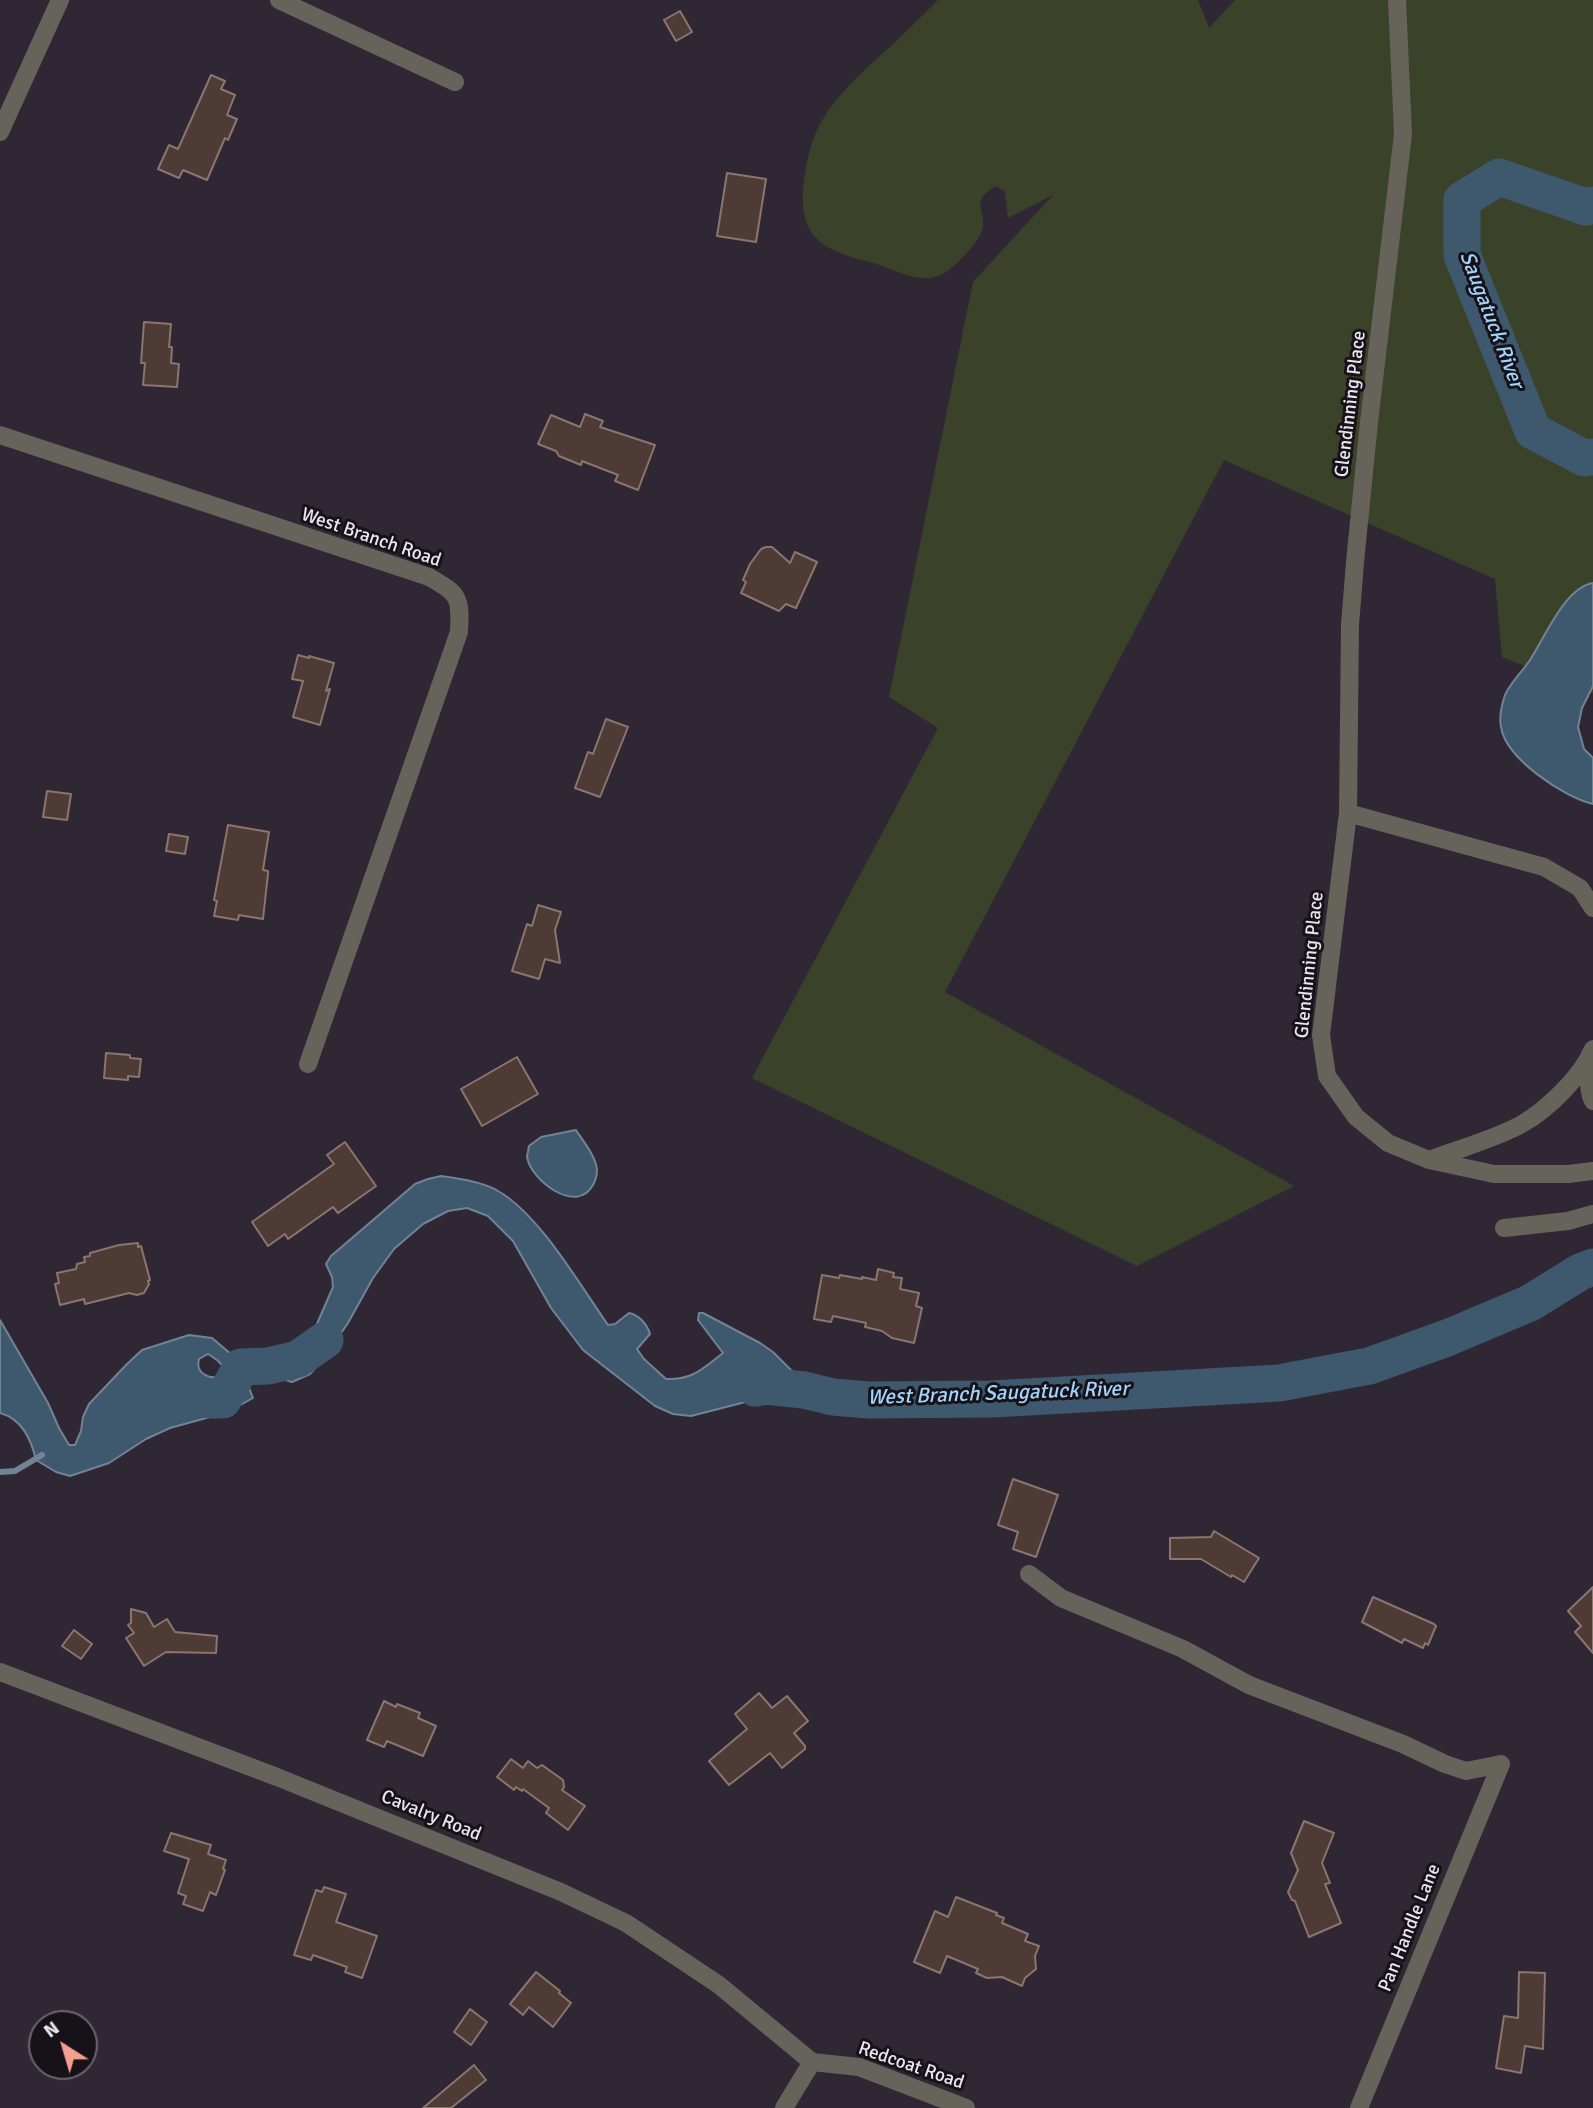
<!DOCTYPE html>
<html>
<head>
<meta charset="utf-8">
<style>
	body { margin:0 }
	#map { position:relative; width:1593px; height:2108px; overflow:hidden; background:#302735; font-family:Signika,sans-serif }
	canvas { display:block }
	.north { position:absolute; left:28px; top:2010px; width:70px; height:70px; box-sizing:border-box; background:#161218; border:2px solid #6b666e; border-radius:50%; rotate:323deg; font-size:19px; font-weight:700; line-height:28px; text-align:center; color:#ebe5ef }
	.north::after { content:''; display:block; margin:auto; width:24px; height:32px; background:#f59d8e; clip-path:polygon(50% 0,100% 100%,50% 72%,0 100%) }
</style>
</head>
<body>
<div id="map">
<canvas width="1593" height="2108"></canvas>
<div class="north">N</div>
</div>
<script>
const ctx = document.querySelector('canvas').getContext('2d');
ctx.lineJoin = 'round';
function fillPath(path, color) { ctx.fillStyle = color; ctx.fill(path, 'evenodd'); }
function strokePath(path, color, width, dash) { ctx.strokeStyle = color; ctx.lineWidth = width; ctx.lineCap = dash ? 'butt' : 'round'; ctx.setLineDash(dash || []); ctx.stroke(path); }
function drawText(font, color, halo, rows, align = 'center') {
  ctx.font = font + ' Signika,sans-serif'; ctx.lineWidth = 6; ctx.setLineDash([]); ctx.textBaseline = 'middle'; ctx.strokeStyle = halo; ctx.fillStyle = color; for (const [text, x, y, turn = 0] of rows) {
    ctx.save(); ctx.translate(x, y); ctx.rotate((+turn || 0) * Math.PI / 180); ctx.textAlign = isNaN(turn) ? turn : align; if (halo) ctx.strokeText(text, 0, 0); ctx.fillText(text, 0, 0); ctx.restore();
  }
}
fillPath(new Path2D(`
	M 938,0 L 1198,0 L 1209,28 L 1235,0 L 1593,0 L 1593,693 L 1502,657 L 1495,579 L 1224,460 L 945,992 L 1294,1186 L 1137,1266 L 752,1078 L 938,728 L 889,697 L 973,282 L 1053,195 L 1008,218 L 1005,191 L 995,186 C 970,203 985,206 983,227 C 981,240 957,265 946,272 C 923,288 893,268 870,262 C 815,249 796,232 805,174 C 808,153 814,132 826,114 C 843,88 869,66 892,45 C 908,30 923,15 938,0 Z`), '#3a4329');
const water = new Path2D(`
	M 1593,583 L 1593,686 L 1582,708 L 1578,727 L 1584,749 L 1593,758 L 1593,804 C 1564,797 1506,759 1501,727 C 1499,718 1502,704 1505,695 C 1511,682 1522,672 1530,660 C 1544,639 1565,587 1593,583 Z
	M 576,1130 C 583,1141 595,1155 597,1169 C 597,1174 596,1180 593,1185 C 577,1215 531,1181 527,1157 C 527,1155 529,1147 529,1146 L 541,1137 Z
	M 441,1176 C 457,1178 484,1182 498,1191 C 539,1214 580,1285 608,1325 L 615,1324 L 629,1313 C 639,1315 647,1324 650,1334 L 637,1349 L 644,1359 L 666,1379 C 693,1380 702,1369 723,1353 L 698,1320 L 699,1313 L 703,1313 L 760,1343 L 773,1352 L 791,1370 L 809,1380 L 799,1401 L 765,1397 L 691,1416 L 673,1414 L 655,1406 L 583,1350 L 551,1308 L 513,1241 L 488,1216 L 467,1208 L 448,1211 L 423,1224 L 394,1249 L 373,1278 L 348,1323 L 324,1358 L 310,1374 L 292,1382 C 280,1380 275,1370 283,1359 L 290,1358 L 305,1347 L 313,1333 L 333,1287 L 332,1277 L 326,1264 L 331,1256 L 415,1184 L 428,1179 Z
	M 0,1320 L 48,1403 L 59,1428 L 69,1445 L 75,1445 L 81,1431 L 83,1417 L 89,1404 L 127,1364 L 142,1350 L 189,1335 L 212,1338 L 231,1354 L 241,1367 L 253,1398 L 228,1412 L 170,1428 L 146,1439 L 109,1463 L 70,1476 L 56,1472 L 36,1460 C 31,1439 22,1419 0,1413 ZM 208,1354 L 217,1360 L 225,1368 L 222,1376 C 210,1380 195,1374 199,1359 Z`);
fillPath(water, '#3e596e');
strokePath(water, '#728395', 2);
strokePath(new Path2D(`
	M 0,1472 L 15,1471 L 42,1455`), '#728395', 6);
strokePath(new Path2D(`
	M 1593,205 L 1586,207 L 1499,177 L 1462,200 L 1462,255 L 1533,431 L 1584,458 L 1593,457
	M 755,1388 L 765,1386 L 804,1390 L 833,1397 L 869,1400 L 992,1399 L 1279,1383 L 1369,1366 L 1447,1338 L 1530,1303 L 1580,1272 L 1593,1267
	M 209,1400 L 223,1400 L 241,1367 L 268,1366 L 298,1359 L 325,1340`), '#3e596e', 37);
const building = new Path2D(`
	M 680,11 L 692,32 L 676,41 L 664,20 Z
	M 211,75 L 225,81 L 221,89 L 235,95 L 227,115 L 237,119 L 228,140 L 225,138 L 207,180 L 183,170 L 179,178 L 158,169 L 169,145 L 178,149 Z
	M 727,173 L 766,179 L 756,242 L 717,236 Z
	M 144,322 L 171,324 L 169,347 L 172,347 L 171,363 L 179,364 L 177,387 L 143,385 L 145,363 L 141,363 Z
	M 585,414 L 603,421 L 600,427 L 655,445 L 638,490 L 615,481 L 618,475 L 582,461 L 581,465 L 559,456 L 556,451 L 538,444 L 551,415 L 580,427 Z
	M 766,547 L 772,547 L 790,563 L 795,552 L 817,562 L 796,608 L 786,604 L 779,611 L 741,593 L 746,582 L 743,580 L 750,564 L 761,549 Z
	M 298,655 L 309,658 L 309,656 L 334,663 L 326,691 L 330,689 L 320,725 L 293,717 L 303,681 L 292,679 Z
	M 606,719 L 628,727 L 600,797 L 575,788 L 588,752 L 593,754 Z
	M 47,791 L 71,794 L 67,820 L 43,817 Z
	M 228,825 L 269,832 L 263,870 L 268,871 L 268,874 L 263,919 L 239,915 L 238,920 L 214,916 L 217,901 L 214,900 Z
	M 169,834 L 188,837 L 185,854 L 166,851 Z
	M 538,905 L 561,912 L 555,930 L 560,963 L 545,959 L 539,979 L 512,971 L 527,924 L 532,926 Z
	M 106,1053 L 130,1055 L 130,1058 L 141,1059 L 139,1077 L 128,1076 L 128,1080 L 104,1078 Z
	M 517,1057 L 538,1094 L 482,1126 L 461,1089 Z
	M 345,1142 L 376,1186 L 338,1213 L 333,1207 L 288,1239 L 285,1234 L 268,1246 L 252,1222 L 334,1164 L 327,1155 Z
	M 138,1243 L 138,1247 L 141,1246 L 150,1280 L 148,1281 L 149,1284 L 144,1293 L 137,1295 L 129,1293 L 85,1304 L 84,1299 L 60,1305 L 55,1284 L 59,1283 L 57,1273 L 76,1269 L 77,1264 L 85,1262 L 84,1257 L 90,1256 L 90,1253 L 119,1245 Z
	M 878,1269 L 894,1273 L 893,1277 L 902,1278 L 900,1289 L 919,1293 L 916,1306 L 922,1308 L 914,1343 L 892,1338 L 882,1331 L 865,1327 L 866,1323 L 833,1316 L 831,1322 L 814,1319 L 822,1275 L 839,1278 L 840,1275 L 862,1279 L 862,1277 L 876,1280 Z
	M 1013,1479 L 1058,1495 L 1036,1557 L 1013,1549 L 1018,1532 L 998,1525 Z
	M 1214,1531 L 1259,1558 L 1244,1582 L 1232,1575 L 1231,1577 L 1201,1559 L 1170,1559 L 1170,1538 L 1211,1537 Z
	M 1593,1587 L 1593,1653 L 1575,1632 L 1581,1626 L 1568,1611 Z
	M 1373,1597 L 1434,1624 L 1436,1626 L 1428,1645 L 1425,1643 L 1423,1648 L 1404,1639 L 1402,1643 L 1362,1622 Z
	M 131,1609 L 146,1613 L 154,1627 L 167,1619 L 175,1632 L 217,1636 L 216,1653 L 166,1652 L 144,1666 L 126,1638 L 134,1633 L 128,1625 L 131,1623 Z
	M 74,1630 L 92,1644 L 81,1659 L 62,1646 Z
	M 759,1693 L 772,1708 L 787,1696 L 808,1721 L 794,1733 L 805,1746 L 805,1749 L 782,1768 L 770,1753 L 729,1785 L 709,1761 L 747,1729 L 735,1714 Z
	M 384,1701 L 396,1707 L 397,1704 L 420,1713 L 418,1718 L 436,1726 L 423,1756 L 387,1741 L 384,1747 L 367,1740 Z
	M 511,1759 L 523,1768 L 528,1761 L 537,1768 L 542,1765 L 563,1780 L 564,1787 L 562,1790 L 585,1806 L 568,1830 L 546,1813 L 549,1808 L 523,1789 L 522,1791 L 516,1787 L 514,1790 L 497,1777 Z
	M 1304,1821 L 1334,1833 L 1322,1863 L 1330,1883 L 1325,1884 L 1341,1923 L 1309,1937 L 1295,1901 L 1292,1900 L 1288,1892 L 1298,1870 L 1291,1853 Z
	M 171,1833 L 211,1845 L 208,1854 L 226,1860 L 223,1869 L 225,1870 L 216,1895 L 210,1892 L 203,1911 L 183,1904 L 186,1896 L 178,1893 L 189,1859 L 164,1851 Z
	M 324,1887 L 346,1894 L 336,1922 L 377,1936 L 362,1978 L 345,1972 L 347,1967 L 313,1955 L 311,1960 L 294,1955 L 316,1890 L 322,1892 Z
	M 956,1897 L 997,1913 L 996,1915 L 1004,1918 L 1002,1923 L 1028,1934 L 1025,1941 L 1039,1946 L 1035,1956 L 1036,1969 L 1025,1978 L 1022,1986 L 1002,1977 L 987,1978 L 976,1973 L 978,1969 L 947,1956 L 940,1973 L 914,1962 L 935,1911 L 948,1917 Z
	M 536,1972 L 560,1991 L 559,1993 L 571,2003 L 553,2027 L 529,2007 L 523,2015 L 510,2004 Z
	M 1519,1972 L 1545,1973 L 1543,2049 L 1525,2046 L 1521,2073 L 1496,2068 L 1504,2016 L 1518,2018 Z
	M 470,2009 L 487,2022 L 471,2045 L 454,2032 Z
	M 474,2065 L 486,2080 L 451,2108 L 423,2108 Z`);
fillPath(building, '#4e3b36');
strokePath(building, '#8b756f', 2);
strokePath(new Path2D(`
	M 279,0 L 455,82
	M 1397,0 L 1403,134 L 1369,422 L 1355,562 L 1350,625 L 1348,813 L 1321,1035 L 1327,1076 L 1356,1117 L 1388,1143 L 1429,1160 C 1458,1149 1495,1139 1522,1124 C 1548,1109 1581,1077 1593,1049
	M 0,132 L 60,0
	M 0,435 L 429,577 C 459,594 461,597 459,632 L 308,1064
	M 1348,813 L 1544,867 L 1580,888 L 1593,908
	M 1588,1062 C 1590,1075 1587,1090 1593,1101
	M 1429,1160 L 1494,1174 L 1568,1174 L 1593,1171
	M 1504,1228 L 1568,1221 L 1593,1214
	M 1029,1574 L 1061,1598 L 1183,1649 L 1249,1685 L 1403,1744 L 1445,1764 L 1466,1771 L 1501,1764
	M 0,1672 L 277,1777 L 561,1892 L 626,1923 L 719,1985 L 812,2062
	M 812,2062 L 859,2067 L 966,2108
	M 784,2108 L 812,2062
	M 1359,2108 L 1501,1764`), '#66635b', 18);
drawText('19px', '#ebe5ef', '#161218', [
	["Glendinning Place",1351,404,-83],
	["West Branch Road",371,538,19],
	["Glendinning Place",1310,965,-84],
	["Cavalry Road",431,1816,22],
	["Pan Handle Lane",1410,1928,-68],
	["Redcoat Road",911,2066,19]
]);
drawText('italic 21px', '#a2d4fd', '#161218', [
	["Saugatuck River",1491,320,69],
	["West Branch Saugatuck River",998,1394,-2]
]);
</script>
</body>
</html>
